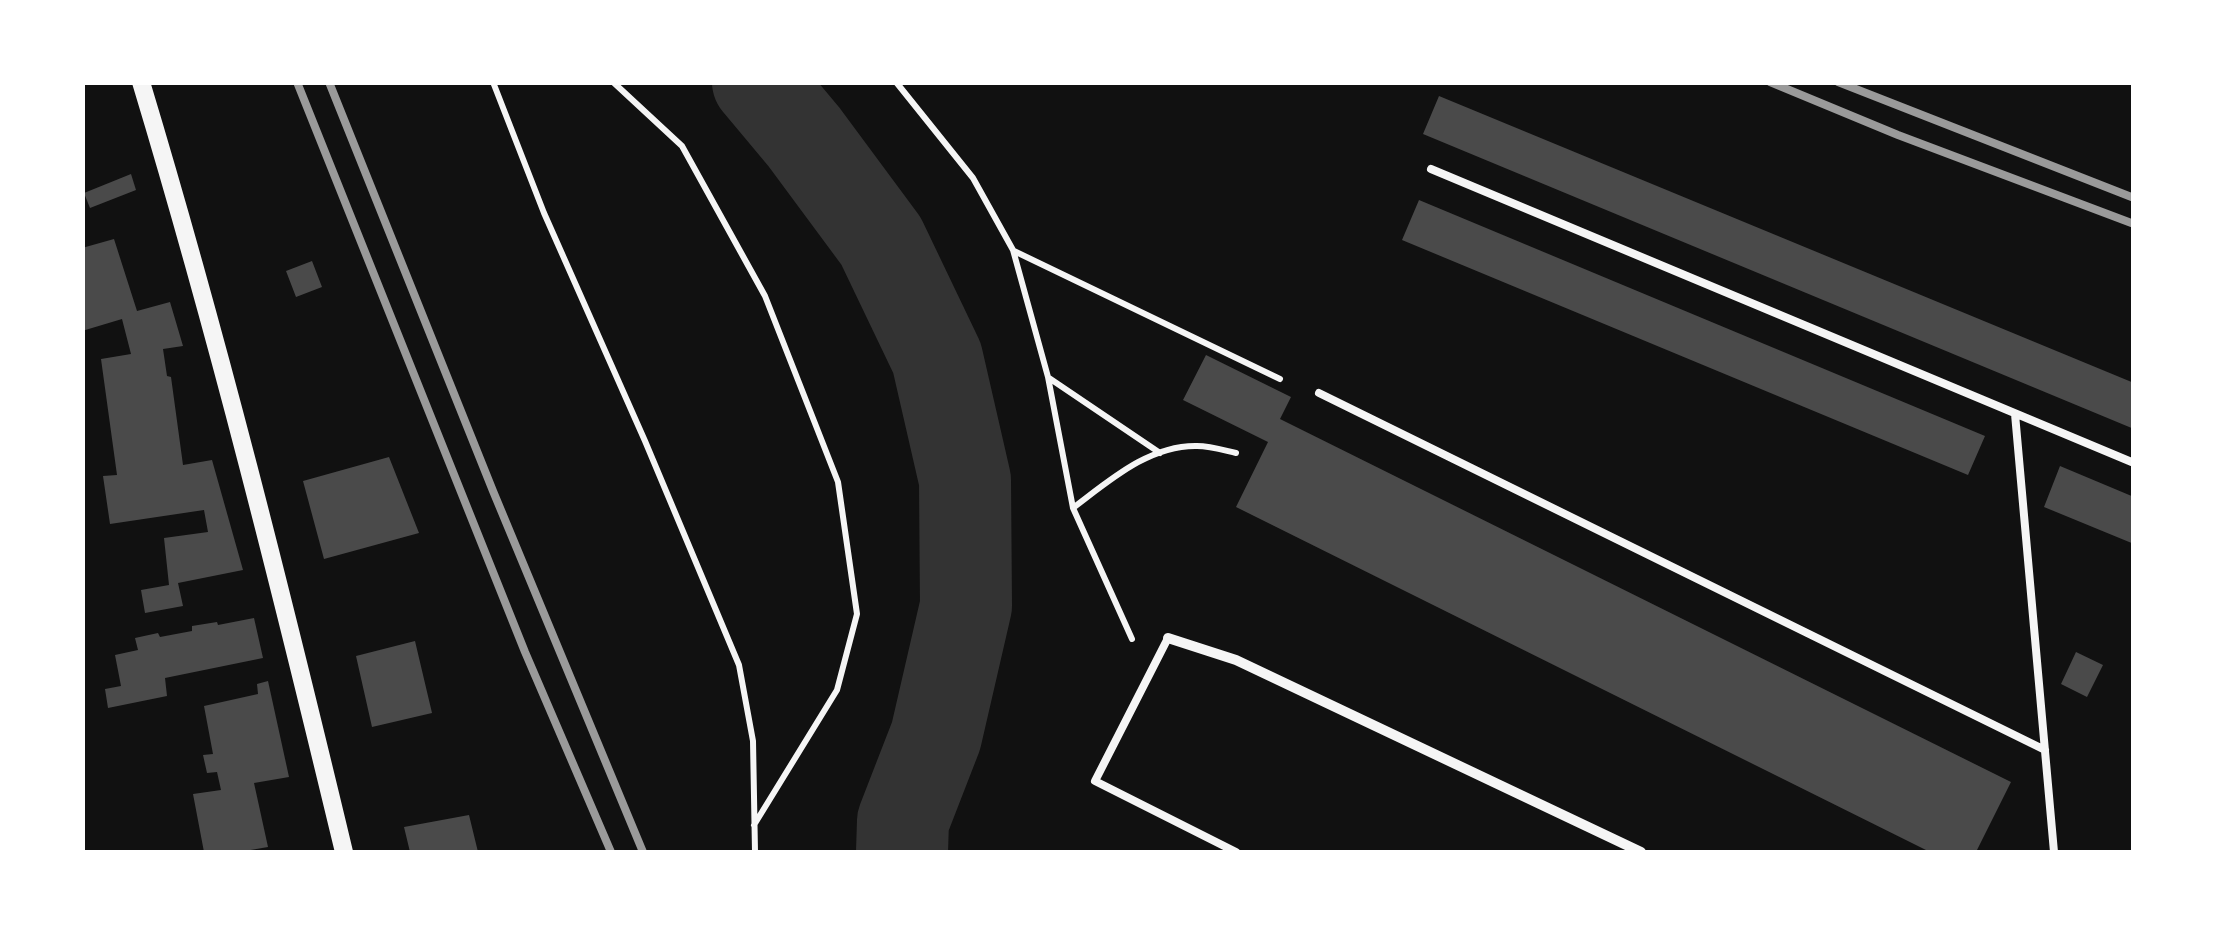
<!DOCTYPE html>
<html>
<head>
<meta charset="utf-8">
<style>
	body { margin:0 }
	#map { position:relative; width:2216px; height:935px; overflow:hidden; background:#111; font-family:Overpass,sans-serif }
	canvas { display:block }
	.frame { position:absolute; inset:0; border:85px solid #fff; pointer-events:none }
</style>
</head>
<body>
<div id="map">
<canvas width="2216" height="935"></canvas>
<div class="frame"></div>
</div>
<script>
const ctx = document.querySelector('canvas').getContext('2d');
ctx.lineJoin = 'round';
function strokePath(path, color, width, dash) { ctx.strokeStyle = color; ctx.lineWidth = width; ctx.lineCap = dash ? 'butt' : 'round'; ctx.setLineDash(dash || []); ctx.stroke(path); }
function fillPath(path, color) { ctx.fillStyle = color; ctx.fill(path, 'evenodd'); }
strokePath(new Path2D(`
	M 758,82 L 804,137 L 881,241 L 937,358 L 965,480 L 966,606 L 936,736 L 903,821 L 902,852`), '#333', 92);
fillPath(new Path2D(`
	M 1439,96 L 2134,383 L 2134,429 L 1423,134 Z
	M 131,174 L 136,190 L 90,208 L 84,193 Z
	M 1419,200 L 1985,436 L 1968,475 L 1402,240 Z
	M 114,239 L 137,311 L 170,302 L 183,346 L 163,349 L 167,376 L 171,377 L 183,465 L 212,460 L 243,570 L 178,583 L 183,606 L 145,613 L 141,590 L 169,585 L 164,538 L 208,532 L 204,510 L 110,524 L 103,476 L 117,475 L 101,359 L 131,354 L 122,319 L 82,331 L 82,248 Z
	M 312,261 L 322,287 L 296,297 L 286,271 Z
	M 1206,355 L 1291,397 L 1280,419 L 2011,782 L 1976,852 L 1930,852 L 1236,507 L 1268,442 L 1183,400 Z
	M 389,457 L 419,533 L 324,559 L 303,481 Z
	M 2060,466 L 2134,497 L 2134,544 L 2044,507 Z
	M 254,618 L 263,658 L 165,678 L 167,696 L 108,708 L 105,689 L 121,686 L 115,655 L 138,650 L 135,638 L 158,633 L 160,637 L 192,631 L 192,626 L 217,622 L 218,625 Z
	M 415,641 L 432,713 L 372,727 L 356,656 Z
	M 2076,652 L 2103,665 L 2087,697 L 2061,684 Z
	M 268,681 L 289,777 L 254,783 L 268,847 L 239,852 L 204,852 L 193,794 L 221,790 L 217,772 L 207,773 L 203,755 L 213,754 L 204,706 L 258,694 L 257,684 Z
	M 469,815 L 478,852 L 410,852 L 404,827 Z`), '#4a4a4a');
strokePath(new Path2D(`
	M 493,82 L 544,213 L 645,441 L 739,665 L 753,741 L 755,852
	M 613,82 L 682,146 L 765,296 L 838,482 L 857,614 L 837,690 L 754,825
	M 896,82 L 973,178 L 1013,250 L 1048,377 L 1073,508 L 1132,639
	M 1014,251 L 1280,379
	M 1049,378 L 1160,453
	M 1073,508 C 1109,481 1149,445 1197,446 C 1210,446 1223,450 1236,453`), '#f5f5f5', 6);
strokePath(new Path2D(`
	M 1431,169 L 2134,463
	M 1319,393 L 2045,750
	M 2015,414 L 2054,852
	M 1168,638 L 1095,781 L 1236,852`), '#f5f5f5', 8);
strokePath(new Path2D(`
	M 1168,638 L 1236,660 L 1641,852`), '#f5f5f5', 10);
strokePath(new Path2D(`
	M 141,82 C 218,337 282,594 344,852`), '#f5f5f5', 18);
strokePath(new Path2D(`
	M 297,82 L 525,652 L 611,852
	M 329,82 L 493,491 L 643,852
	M 1770,82 L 1898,135 L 2134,224
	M 1838,82 L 2134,198`), '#9a9a9a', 8);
</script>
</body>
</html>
